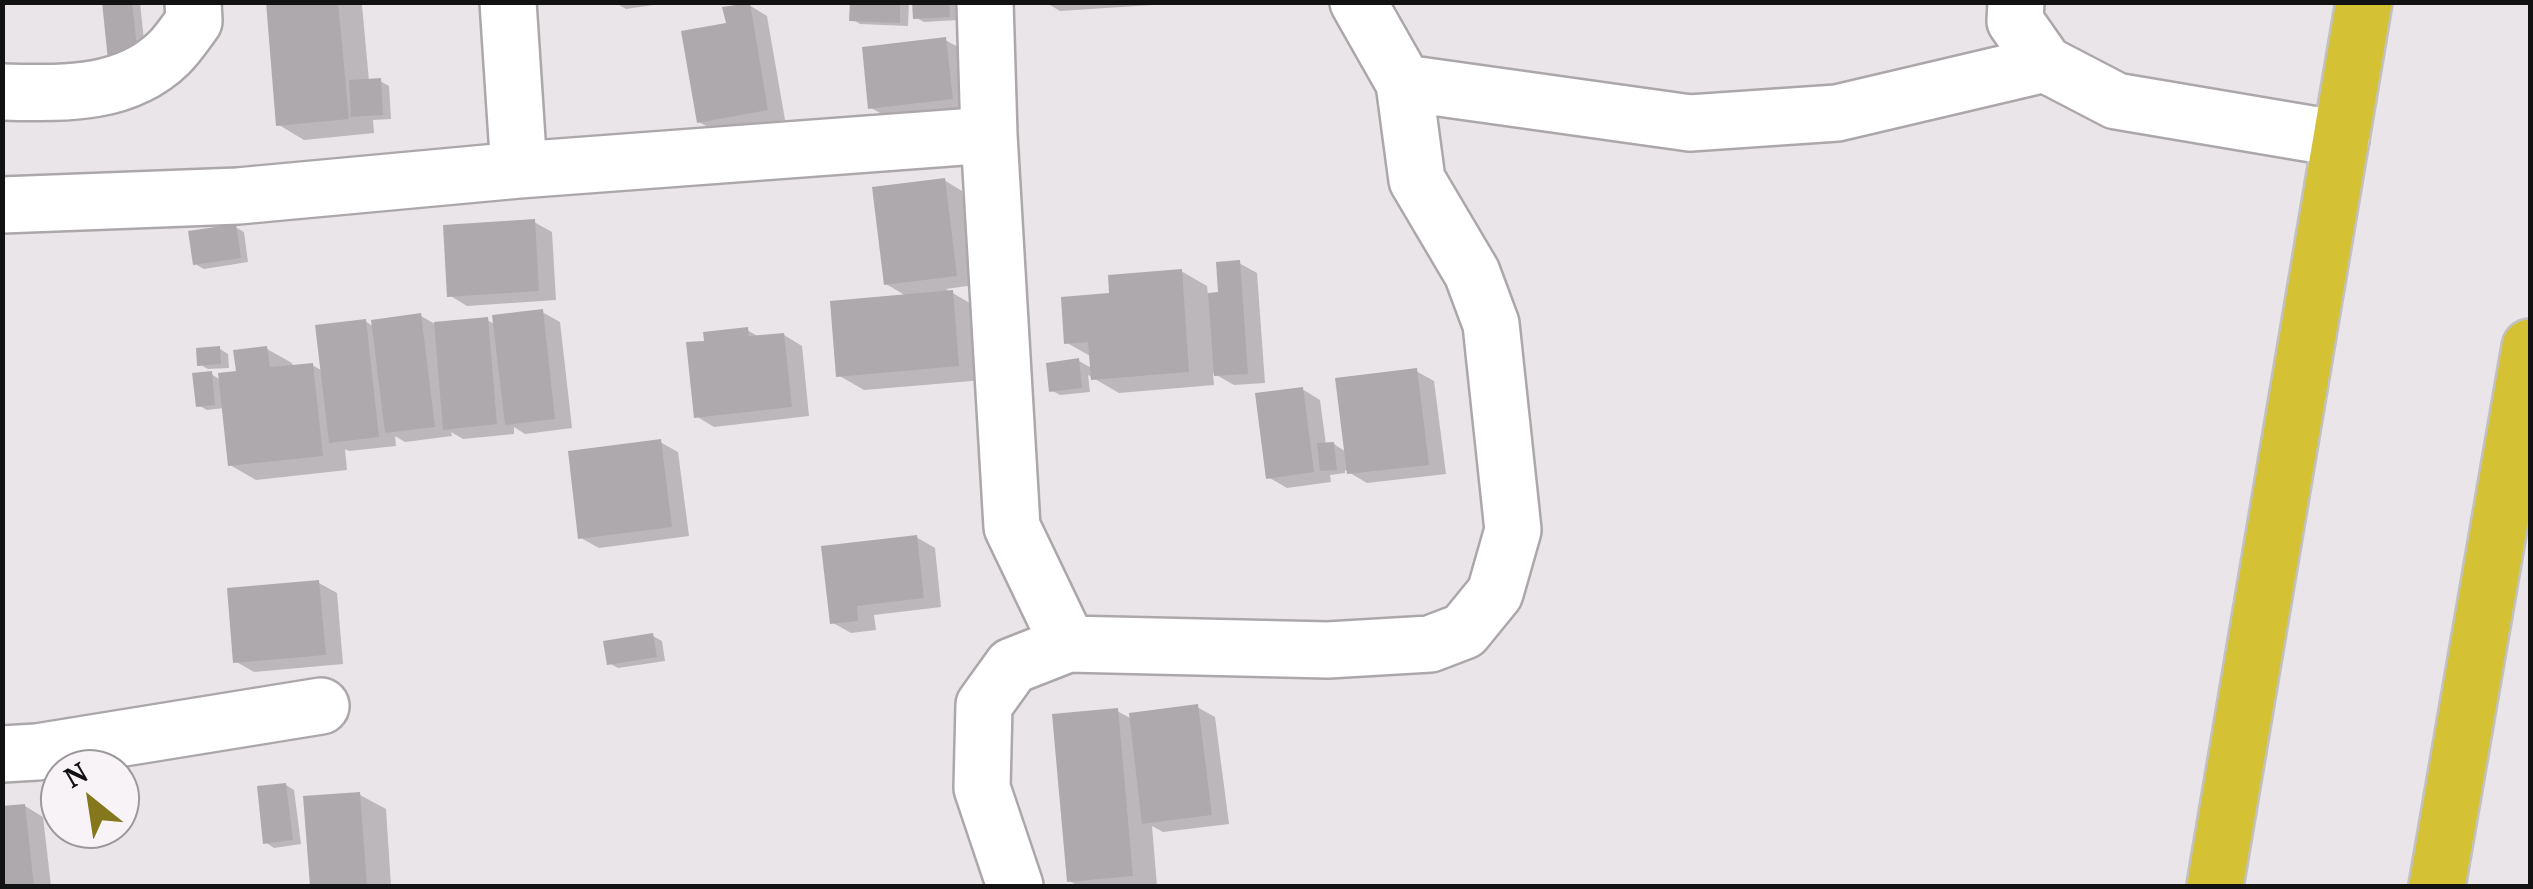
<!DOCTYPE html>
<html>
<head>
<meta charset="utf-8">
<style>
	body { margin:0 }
	#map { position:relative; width:2533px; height:889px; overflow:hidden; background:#eae5e9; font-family:"PT Serif",serif }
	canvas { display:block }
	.frame { position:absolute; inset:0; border:5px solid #131213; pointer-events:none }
	.north { position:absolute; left:40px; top:749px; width:100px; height:100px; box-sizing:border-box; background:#f7f3f7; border:2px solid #9c999c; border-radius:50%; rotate:330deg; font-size:28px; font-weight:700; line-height:40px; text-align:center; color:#131213 }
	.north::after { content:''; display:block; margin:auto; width:35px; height:45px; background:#84771c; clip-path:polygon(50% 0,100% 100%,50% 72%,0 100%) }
</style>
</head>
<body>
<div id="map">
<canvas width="2533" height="889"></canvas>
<div class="frame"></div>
<div class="north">N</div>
</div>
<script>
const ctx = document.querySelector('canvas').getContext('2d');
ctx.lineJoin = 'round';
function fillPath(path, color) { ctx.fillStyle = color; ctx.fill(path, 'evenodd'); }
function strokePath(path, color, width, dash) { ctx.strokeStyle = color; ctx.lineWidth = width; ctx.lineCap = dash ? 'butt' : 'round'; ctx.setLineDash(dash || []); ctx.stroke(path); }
fillPath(new Path2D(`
	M 104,2 L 140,2 L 146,60 Z
	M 268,2 L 362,5 L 369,81 L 380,81 L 389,86 L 391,119 L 373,120 L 374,133 L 304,140 L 279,125 Z
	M 614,2 L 674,2 L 626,9 Z
	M 852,2 L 909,2 L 908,26 L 860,24 L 852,19 Z
	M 914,2 L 957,2 L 958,20 L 924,22 L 915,17 Z
	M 1045,2 L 1199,2 L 1060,11 Z
	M 749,5 L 767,16 L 785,120 L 717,132 L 699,122 L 729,25 Z
	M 945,40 L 964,50 L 970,108 L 889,118 L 871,108 Z
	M 944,180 L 962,191 L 974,285 L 946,289 L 978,308 L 984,380 L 864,390 L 838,375 L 908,297 L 886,284 Z
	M 534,222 L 552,232 L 556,300 L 467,306 L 449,295 Z
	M 235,227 L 244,232 L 248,262 L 204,269 L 195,264 Z
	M 1239,263 L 1257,273 L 1265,383 L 1234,385 L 1213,373 L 1214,385 L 1119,393 L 1088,375 L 1090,392 L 1060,395 L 1051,390 L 1079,361 L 1093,369 L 1092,357 L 1067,343 L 1112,295 L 1181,271 L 1207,286 L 1208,295 L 1221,294 Z
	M 542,312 L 560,322 L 572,428 L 525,434 L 514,427 L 514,434 L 463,439 L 451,432 L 452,436 L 405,442 L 395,436 L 396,446 L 349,451 L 345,449 L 347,470 L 256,480 L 230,465 L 224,408 L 207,410 L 198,405 L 211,374 L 221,380 L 238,373 L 267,349 L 292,363 L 293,367 L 312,365 L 323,371 L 365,321 L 374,327 L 421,316 L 435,324 L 487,320 L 496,325 Z
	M 747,330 L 761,338 L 784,335 L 802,346 L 809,416 L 714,427 L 696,416 L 706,343 Z
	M 220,349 L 228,354 L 229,368 L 208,369 L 199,364 Z
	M 1416,371 L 1434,381 L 1446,474 L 1367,483 L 1345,470 L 1345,473 L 1330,475 L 1331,482 L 1287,488 L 1268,477 L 1302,389 L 1320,400 L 1326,445 L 1334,444 L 1346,452 Z
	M 660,442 L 678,452 L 689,536 L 599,548 L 581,538 Z
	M 916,537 L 935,548 L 941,607 L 874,615 L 876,630 L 851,633 L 833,623 Z
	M 319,583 L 337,593 L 343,664 L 254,672 L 235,661 Z
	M 653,636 L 662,641 L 665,661 L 618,668 L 609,663 Z
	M 1197,707 L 1215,717 L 1229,824 L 1163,832 L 1152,826 L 1157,886 L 1079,886 L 1069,881 L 1117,711 L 1132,719 Z
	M 286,785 L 294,790 L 301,844 L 274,848 L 265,842 Z
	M 360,795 L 386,809 L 391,886 L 312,886 L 306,799 Z
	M 25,806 L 43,817 L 51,886 L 2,886 L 2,809 Z`), '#0003');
fillPath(new Path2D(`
	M 102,2 L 132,2 L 138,56 L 108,60 Z
	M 266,2 L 338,2 L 349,119 L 276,126 Z
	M 850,2 L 900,2 L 900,23 L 849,21 Z
	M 912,2 L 949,2 L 950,17 L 913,19 Z
	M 750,3 L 768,110 L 697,123 L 681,31 L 726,23 L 722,7 Z
	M 946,37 L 953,99 L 868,109 L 862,47 Z
	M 381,78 L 383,115 L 351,117 L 349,80 Z
	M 945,178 L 957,276 L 884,285 L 872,187 Z
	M 535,219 L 539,291 L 447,297 L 443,225 Z
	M 236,224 L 241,258 L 193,265 L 188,231 Z
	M 1240,260 L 1248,374 L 1214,376 L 1208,293 L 1218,292 L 1216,262 Z
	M 1182,269 L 1189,372 L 1091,380 L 1088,342 L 1064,344 L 1061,297 L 1109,293 L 1108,275 Z
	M 953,290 L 959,366 L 836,377 L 830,301 Z
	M 543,309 L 555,419 L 505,425 L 492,315 Z
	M 421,313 L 435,427 L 385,433 L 371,320 Z
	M 488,317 L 497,424 L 443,430 L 434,322 Z
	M 366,319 L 379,437 L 329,443 L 315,325 Z
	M 748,327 L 749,336 L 784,333 L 792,407 L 694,418 L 686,342 L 704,341 L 703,332 Z
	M 220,346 L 221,364 L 197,366 L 196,348 Z
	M 267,346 L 270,367 L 313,363 L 323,456 L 228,466 L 218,373 L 236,371 L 233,350 Z
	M 1079,358 L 1082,388 L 1049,392 L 1046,363 Z
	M 1417,368 L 1429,465 L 1347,474 L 1335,378 Z
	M 212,371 L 215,405 L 196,407 L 192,373 Z
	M 1303,387 L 1314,472 L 1266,479 L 1255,393 Z
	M 661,439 L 672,527 L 578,539 L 568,451 Z
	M 1334,442 L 1337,470 L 1320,471 L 1317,443 Z
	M 917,535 L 924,598 L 857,606 L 858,621 L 830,624 L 821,546 Z
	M 319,580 L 326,655 L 233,663 L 227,588 Z
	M 653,633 L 657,657 L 607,665 L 603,641 Z
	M 1198,704 L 1212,815 L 1142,824 L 1129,713 Z
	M 1118,708 L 1133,876 L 1067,882 L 1052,714 Z
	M 286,783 L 293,840 L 263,844 L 257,786 Z
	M 360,792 L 367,886 L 310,886 L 303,796 Z
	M 25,804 L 34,886 L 2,886 L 2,806 Z`), '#aea9ad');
const minor = new Path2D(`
	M 508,2 L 519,170
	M 985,2 L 989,135 L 1012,527 L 1068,644
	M 2016,2 L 2015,21 L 2045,64 L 2116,101 L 2341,139
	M 1404,83 L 1690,123 L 1837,113 L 2045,64
	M 2,92 C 60,93 124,97 169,53 C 178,44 186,32 194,21 L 193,2
	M 2,205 L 238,196 L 519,170 L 989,135
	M 2,754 L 37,752 L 321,706
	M 1015,886 L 982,788 L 984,705 L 1012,666 L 1068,644 L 1328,650 L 1430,644 L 1464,631 L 1495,593 L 1513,530 L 1491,324 L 1472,273 L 1417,180 L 1404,83 L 1358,2`);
const highway = new Path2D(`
	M 2215,886 L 2364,2
	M 2437,886 L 2530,347`);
strokePath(minor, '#aba7aa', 60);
strokePath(highway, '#c2c1c2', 60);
strokePath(minor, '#fff', 55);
strokePath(highway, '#d4c234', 55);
</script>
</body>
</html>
